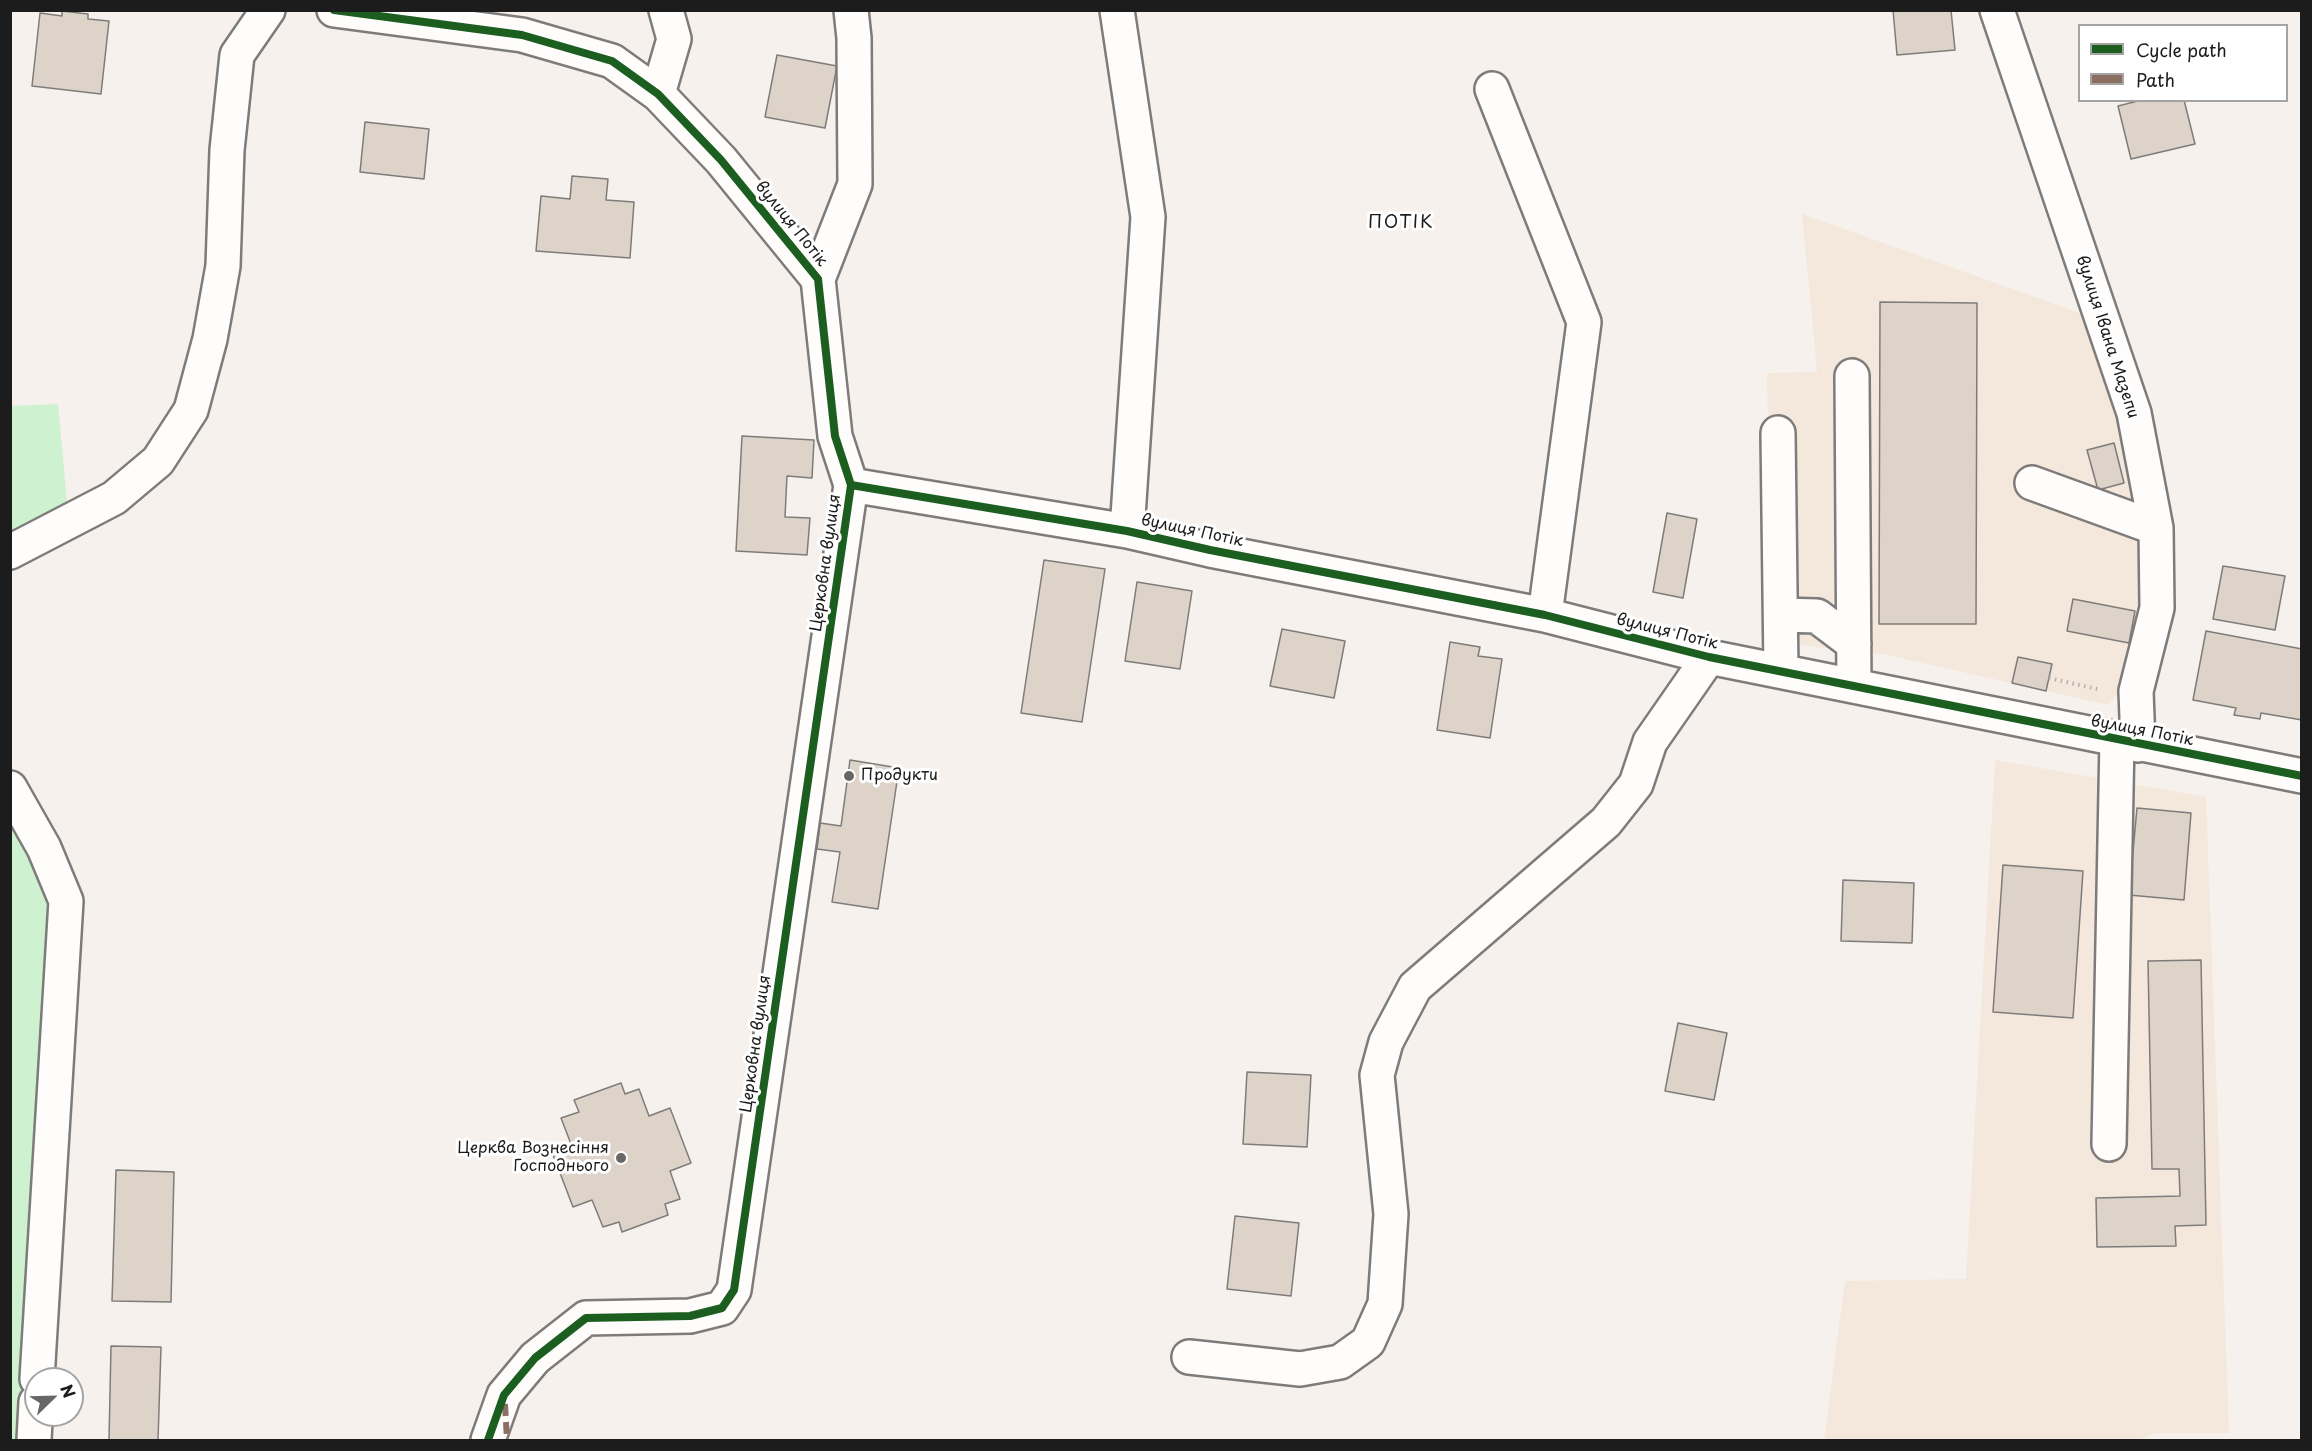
<!DOCTYPE html>
<html>
<head>
<meta charset="utf-8">
<style>
	body { margin:0 }
	#map { position:relative; width:2312px; height:1451px; overflow:hidden; background:#f6f1ec; font-family:"Playpen Sans",sans-serif }
	canvas { display:block }
	.frame { position:absolute; inset:0; border:12px solid #1c1c1c; pointer-events:none }
	.legend { position:absolute; left:2078px; top:24px; width:210px; height:78px; box-sizing:border-box; background:#fff; border:2px solid #a4a4a4; margin:0; padding:8px 10px; list-style:none; font-size:18px; color:#1c1c1c }
	.legend li { display:flex; align-items:center; gap:12px; height:30px }
	.legend b { width:30px; border:2px solid #a4a4a4 }
	.north { position:absolute; left:24px; top:1367px; width:60px; height:60px; box-sizing:border-box; background:#fff; border:2px solid #a4a4a4; border-radius:50%; rotate:67deg; font-size:16px; font-weight:700; line-height:24px; text-align:center; color:#1c1c1c }
	.north::after { content:''; display:block; margin:auto; width:21px; height:27px; background:#686765; clip-path:polygon(50% 0,100% 100%,50% 72%,0 100%) }
</style>
</head>
<body>
<div id="map">
<canvas width="2312" height="1451"></canvas>
<div class="frame"></div>
<ul class="legend">
<li><b style="height:8px;background:#1b5e20"></b>Cycle path</li>
<li><b style="height:8px;background:#8d6e63"></b>Path</li>
</ul>
<div class="north">N</div>
</div>
<script>
const ctx = document.querySelector('canvas').getContext('2d');
ctx.lineJoin = 'round';
function fillPath(path, color) { ctx.fillStyle = color; ctx.fill(path, 'evenodd'); }
function strokePath(path, color, width, dash) { ctx.strokeStyle = color; ctx.lineWidth = width; ctx.lineCap = dash ? 'butt' : 'round'; ctx.setLineDash(dash || []); ctx.stroke(path); }
function drawText(font, color, halo, rows, align = 'center') {
  ctx.font = font + ' "Playpen Sans",sans-serif'; ctx.lineWidth = 6; ctx.setLineDash([]); ctx.textBaseline = 'middle'; ctx.strokeStyle = halo; ctx.fillStyle = color; for (const [text, x, y, turn = 0] of rows) {
    ctx.save(); ctx.translate(x, y); ctx.rotate((+turn || 0) * Math.PI / 180); ctx.textAlign = isNaN(turn) ? turn : align; if (halo) ctx.strokeText(text, 0, 0); ctx.fillText(text, 0, 0); ctx.restore();
  }
}
fillPath(new Path2D(`
	M 1802,214 L 2080,313 L 2131,427 L 2154,565 L 2134,677 L 2108,705 L 1887,655 L 1772,642 L 1767,373 L 1817,372 Z
	M 1995,760 L 2206,797 L 2229,1433 L 2155,1433 L 2139,1440 L 1824,1440 L 1845,1281 L 1966,1279 Z`), '#f4e8dc');
fillPath(new Path2D(`
	M 58,404 L 69,524 L 11,566 L 11,406 Z
	M 10,786 L 66,898 L 36,1440 L 10,1440 Z`), '#cef1d0');
const building = new Path2D(`
	M 1893,10 L 1951,10 L 1955,50 L 1897,55 Z
	M 62,11 L 88,14 L 88,19 L 109,21 L 101,94 L 32,86 L 40,13 L 62,16 Z
	M 777,55 L 837,66 L 825,128 L 765,117 Z
	M 2142,100 L 2184,100 L 2195,144 L 2131,159 L 2118,106 Z
	M 365,122 L 429,129 L 424,179 L 360,172 Z
	M 572,176 L 608,179 L 606,200 L 634,202 L 630,258 L 536,251 L 541,196 L 570,199 Z
	M 1880,302 L 1977,303 L 1976,624 L 1879,624 Z
	M 742,436 L 814,440 L 812,478 L 787,476 L 785,517 L 810,518 L 807,555 L 736,551 Z
	M 2114,443 L 2124,483 L 2098,490 L 2087,450 Z
	M 1667,513 L 1697,519 L 1683,598 L 1653,592 Z
	M 1044,560 L 1105,569 L 1082,722 L 1021,713 Z
	M 2223,566 L 2285,576 L 2275,630 L 2213,619 Z
	M 1137,582 L 1192,591 L 1180,669 L 1125,661 Z
	M 2073,599 L 2135,611 L 2129,643 L 2067,631 Z
	M 1282,629 L 1345,641 L 1334,698 L 1270,686 Z
	M 2206,631 L 2302,649 L 2302,720 L 2261,713 L 2260,719 L 2234,715 L 2236,708 L 2193,700 Z
	M 1450,642 L 1480,647 L 1478,656 L 1502,659 L 1490,738 L 1437,730 Z
	M 2018,657 L 2052,664 L 2046,691 L 2012,683 Z
	M 850,760 L 899,768 L 878,909 L 832,902 L 840,852 L 817,849 L 820,823 L 841,826 Z
	M 2137,808 L 2191,813 L 2184,900 L 2129,895 Z
	M 2003,865 L 2083,871 L 2073,1018 L 1993,1012 Z
	M 1843,880 L 1914,883 L 1912,943 L 1841,941 Z
	M 2201,960 L 2206,1225 L 2175,1226 L 2176,1246 L 2097,1247 L 2096,1198 L 2180,1196 L 2179,1169 L 2152,1169 L 2148,961 Z
	M 1678,1023 L 1727,1033 L 1714,1100 L 1665,1091 Z
	M 1247,1072 L 1311,1075 L 1307,1147 L 1243,1144 Z
	M 621,1083 L 625,1094 L 639,1089 L 649,1116 L 670,1108 L 691,1163 L 670,1171 L 680,1199 L 665,1204 L 668,1215 L 622,1232 L 619,1222 L 603,1227 L 592,1200 L 573,1207 L 552,1152 L 571,1144 L 561,1118 L 579,1112 L 574,1100 Z
	M 116,1170 L 174,1172 L 171,1302 L 112,1301 Z
	M 1235,1216 L 1299,1223 L 1291,1296 L 1227,1289 Z
	M 111,1346 L 161,1347 L 158,1440 L 109,1440 Z`);
fillPath(building, '#ddd3c9');
strokePath(building, '#7e7c7a', 1.5);
const minor = new Path2D(`
	M 334,10 L 522,35 L 612,61 L 658,94 L 721,160 L 818,279 L 835,436 L 851,485 L 1127,531 L 1210,550 L 1545,615 L 1709,657 L 2302,776
	M 1117,10 L 1148,217 L 1127,531
	M 1997,10 L 2134,413 L 2156,528 L 2157,608 L 2136,691 L 2138,745
	M 1492,89 L 1584,322 L 1545,615
	M 658,94 L 674,39 L 666,10
	M 818,279 L 855,184 L 854,38 L 851,10
	M 1852,376 L 1854,686
	M 1778,433 L 1781,671
	M 2032,483 L 2156,528
	M 10,552 L 114,498 L 158,461 L 191,410 L 210,339 L 223,266 L 227,150 L 237,55 L 268,10
	M 1781,615 L 1817,616 L 1854,644
	M 10,788 L 44,848 L 66,901 L 37,1379
	M 2109,1144 L 2117,740
	M 1189,1357 L 1300,1369 L 1340,1362 L 1368,1342 L 1385,1304 L 1391,1214 L 1377,1075 L 1386,1042 L 1415,987 L 1606,822 L 1636,784 L 1650,742 L 1709,657
	M 34,1440 L 36,1402
	M 488,1440 L 504,1395 L 535,1358 L 586,1318 L 690,1316 L 722,1308 L 734,1290 L 851,485`);
strokePath(minor, '#7e7c7a', 38);
strokePath(new Path2D(`
	M 2049,678 L 2101,690`), '#b0b0af', 4, [1.5, 4.5]);
strokePath(minor, '#fefdfc', 33);
strokePath(new Path2D(`
	M 505,1404 L 507,1440`), '#8d6e63', 6, [12, 6]);
strokePath(new Path2D(`
	M 334,10 L 522,35 L 612,61 L 658,94 L 721,160 L 818,279 L 835,436 L 851,485 L 1127,531 L 1210,550 L 1545,615 L 1709,657 L 2302,776
	M 488,1440 L 504,1395 L 535,1358 L 586,1318 L 690,1316 L 722,1308 L 734,1290 L 851,485`), '#1b5e20', 8);
for (const [x, y, r, color] of [
	[849,776,6,"#686765"],
	[621,1158,6,"#686765"]
]) { const dot = new Path2D(); dot.arc(x, y, r, 0, 2 * Math.PI); ctx.fillStyle = color; ctx.fill(dot); strokePath(dot, '#fff', 2); }
drawText('16px', '#1c1c1c', '#fff', [
	["вулиця Потік",791,224,51],
	["вулиця Івана Мазепи",2107,337,72],
	["вулиця Потік",1192,531,12],
	["Церковна вулиця",826,563,-82],
	["вулиця Потік",1667,632,14],
	["вулиця Потік",2142,731,11],
	["Церковна вулиця",756,1044,-82]
]);
drawText('16px', '#1c1c1c', '#fff', [
	["Продукти",861,776],
	["Церква Вознесіння",609,1149,"right"],
	["Господнього",609,1167,"right"]
], 'left');
ctx.letterSpacing = '1.5px';
drawText('18px', '#1c1c1c', '#fff', [
	["ПОТІК",1401,223]
]);
ctx.letterSpacing = '0px';
</script>
</body>
</html>
